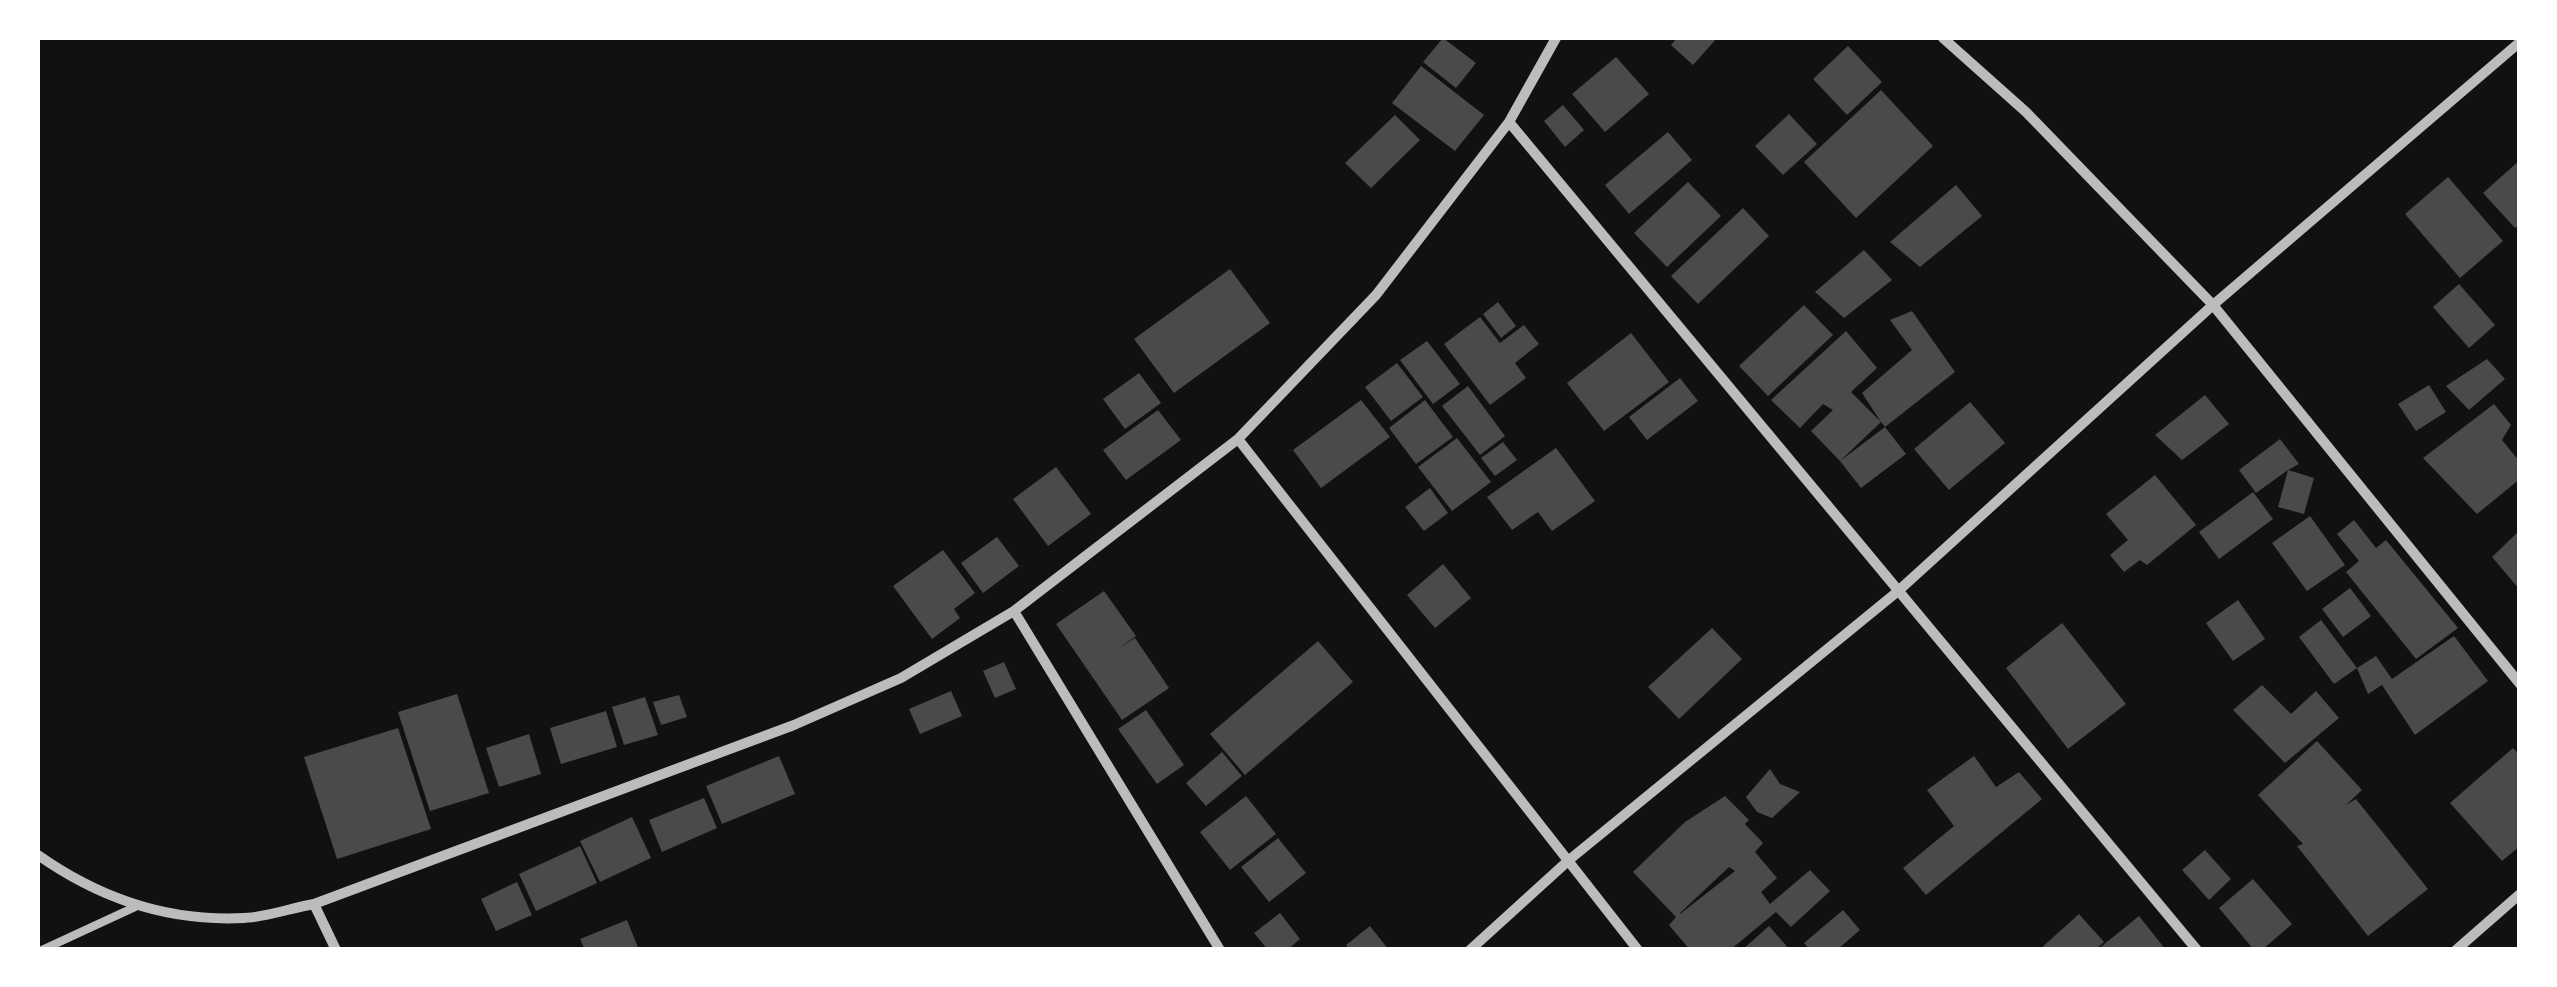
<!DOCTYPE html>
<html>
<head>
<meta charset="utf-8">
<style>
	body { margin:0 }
	#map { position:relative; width:2557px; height:987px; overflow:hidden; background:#111; font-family:"DejaVu Sans",sans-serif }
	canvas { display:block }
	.frame { position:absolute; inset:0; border:40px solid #fff; pointer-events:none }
</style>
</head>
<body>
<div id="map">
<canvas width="2557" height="987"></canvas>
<div class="frame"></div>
</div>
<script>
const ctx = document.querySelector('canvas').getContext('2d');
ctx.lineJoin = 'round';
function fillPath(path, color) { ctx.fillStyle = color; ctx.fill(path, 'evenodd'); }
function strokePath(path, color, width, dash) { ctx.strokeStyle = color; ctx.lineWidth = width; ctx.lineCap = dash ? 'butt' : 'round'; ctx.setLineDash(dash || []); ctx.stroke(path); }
fillPath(new Path2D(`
	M 1443,38 L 1476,63 L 1456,88 L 1423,62 Z
	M 1677,38 L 1717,38 L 1693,65 L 1671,45 Z
	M 1848,46 L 1882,82 L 1847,115 L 1813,79 Z
	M 1616,57 L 1649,94 L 1605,132 L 1572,94 Z
	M 1421,66 L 1484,115 L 1455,151 L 1392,103 Z
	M 1881,90 L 1933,146 L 1856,218 L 1804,162 Z
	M 1563,105 L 1584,130 L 1565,147 L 1544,121 Z
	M 1789,114 L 1817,144 L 1783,175 L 1755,146 Z
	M 1395,115 L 1420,140 L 1371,188 L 1345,163 Z
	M 1668,132 L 1692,160 L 1629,214 L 1605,185 Z
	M 2520,160 L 2520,224 L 2515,228 L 2483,193 Z
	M 2448,177 L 2503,241 L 2460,278 L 2405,214 Z
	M 1688,182 L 1721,216 L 1667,267 L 1634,233 Z
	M 1956,185 L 1982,216 L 1920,267 L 1890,242 Z
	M 1743,208 L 1769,236 L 1698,304 L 1671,276 Z
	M 1864,250 L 1892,280 L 1844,318 L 1815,292 Z
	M 1230,269 L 1270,323 L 1174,393 L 1134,339 Z
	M 2459,284 L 2495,325 L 2469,348 L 2433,307 Z
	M 1498,302 L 1516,326 L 1501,338 L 1483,314 Z
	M 1804,305 L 1833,335 L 1768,396 L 1739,366 Z
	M 1912,311 L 1955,372 L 1885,427 L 1881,422 L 1840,461 L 1811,431 L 1833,410 L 1823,404 L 1800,428 L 1771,400 L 1846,331 L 1877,368 L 1851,392 L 1881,422 L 1862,393 L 1912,350 L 1890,320 Z
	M 1480,317 L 1500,343 L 1524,325 L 1539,344 L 1515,363 L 1526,378 L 1490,405 L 1444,344 Z
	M 1631,333 L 1669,382 L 1604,431 L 1567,383 Z
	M 1427,341 L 1460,384 L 1433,404 L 1400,360 Z
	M 2487,359 L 2505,379 L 2469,410 L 2446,386 Z
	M 1397,363 L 1423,397 L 1391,421 L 1365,387 Z
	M 1139,373 L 1161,403 L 1125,429 L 1103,399 Z
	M 1680,378 L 1698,401 L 1647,440 L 1629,417 Z
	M 2429,385 L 2446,412 L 2416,431 L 2398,404 Z
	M 1468,386 L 1505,436 L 1480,455 L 1442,406 Z
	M 2205,395 L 2229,424 L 2182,460 L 2155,435 Z
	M 1361,400 L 1390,437 L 1321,488 L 1293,450 Z
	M 1425,400 L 1453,437 L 1416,464 L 1389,428 Z
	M 1970,402 L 2005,443 L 1949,490 L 1914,449 Z
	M 2494,404 L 2511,425 L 2502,440 L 2520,462 L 2520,479 L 2477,514 L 2423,458 Z
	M 1158,410 L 1181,440 L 1126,480 L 1103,450 Z
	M 1885,427 L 1906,454 L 1861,488 L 1840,461 Z
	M 1457,438 L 1491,482 L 1452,511 L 1418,467 Z
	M 2280,439 L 2299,464 L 2288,470 L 2314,478 L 2304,514 L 2278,507 L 2288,470 L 2256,493 L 2239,470 Z
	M 1503,442 L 1517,460 L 1495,476 L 1481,458 Z
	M 1556,448 L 1595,501 L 1552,531 L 1538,512 L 1512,530 L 1487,497 Z
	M 1056,467 L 1091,514 L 1048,546 L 1013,499 Z
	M 2155,475 L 2196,525 L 2147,565 L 2140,560 L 2124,572 L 2110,555 L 2128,540 L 2106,514 Z
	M 1430,488 L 1448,513 L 1424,531 L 1405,507 Z
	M 2253,492 L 2273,519 L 2219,559 L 2199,532 Z
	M 2310,516 L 2345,565 L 2307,591 L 2272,543 Z
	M 2354,520 L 2376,548 L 2386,540 L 2458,628 L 2416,659 L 2346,572 L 2359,561 L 2337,534 Z
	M 2520,530 L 2520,590 L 2492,557 Z
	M 997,537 L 1019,566 L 983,593 L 961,563 Z
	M 943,550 L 975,593 L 954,609 L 960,618 L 932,639 L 893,586 Z
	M 1443,564 L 1471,598 L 1435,628 L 1407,595 Z
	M 2350,588 L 2371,616 L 2343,637 L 2322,609 Z
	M 1104,591 L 1136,636 L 1119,648 L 1135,638 L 1169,688 L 1122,720 L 1056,624 Z
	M 2238,600 L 2265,639 L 2233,661 L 2206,623 Z
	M 2321,620 L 2357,668 L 2376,656 L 2392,679 L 2454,636 L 2488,681 L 2415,735 L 2382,685 L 2368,694 L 2357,668 L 2334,684 L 2299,637 Z
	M 2062,623 L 2126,704 L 2068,749 L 2006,668 Z
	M 1712,628 L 1742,659 L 1679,719 L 1648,687 Z
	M 1318,641 L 1353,682 L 1245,775 L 1210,734 Z
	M 1004,662 L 1016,689 L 995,698 L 983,671 Z
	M 2262,685 L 2291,714 L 2316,691 L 2339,718 L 2285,763 L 2233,710 Z
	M 951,691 L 962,716 L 920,734 L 909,709 Z
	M 457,694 L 489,793 L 430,811 L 398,712 Z
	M 679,695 L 687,717 L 661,725 L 653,702 Z
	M 645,697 L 658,735 L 624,745 L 612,707 Z
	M 1146,710 L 1184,765 L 1157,784 L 1118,729 Z
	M 606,711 L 617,747 L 561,764 L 550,728 Z
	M 398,728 L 431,829 L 337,859 L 304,757 Z
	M 529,734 L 541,774 L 499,787 L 486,748 Z
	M 2317,741 L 2362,790 L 2346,805 L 2356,799 L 2428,889 L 2368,936 L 2297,846 L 2303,844 L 2258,795 Z
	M 2513,748 L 2520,755 L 2520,846 L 2502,861 L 2450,803 Z
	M 1222,752 L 1242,776 L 1206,806 L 1186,783 Z
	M 779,756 L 795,794 L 722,824 L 706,786 Z
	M 1974,756 L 1996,787 L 2019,772 L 2042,799 L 1926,895 L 1903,868 L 1954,826 L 1927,790 Z
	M 1770,769 L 1780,784 L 1800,792 L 1772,818 L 1757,812 L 1746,797 Z
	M 1246,796 L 1276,834 L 1230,870 L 1200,832 Z
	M 1725,796 L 1749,820 L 1745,824 L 1763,843 L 1755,852 L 1777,878 L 1761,892 L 1770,904 L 1810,870 L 1830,891 L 1791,927 L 1776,912 L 1730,950 L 1690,950 L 1669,925 L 1676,917 L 1633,872 L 1685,822 ZM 1729,867 L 1735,871 L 1680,914 L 1680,913 Z
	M 704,798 L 717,828 L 662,852 L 649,820 Z
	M 632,817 L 651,858 L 600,882 L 580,841 Z
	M 1278,838 L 1306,873 L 1269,902 L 1241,867 Z
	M 580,846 L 597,883 L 536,911 L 519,874 Z
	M 2205,850 L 2231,879 L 2209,900 L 2182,870 Z
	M 2253,879 L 2292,924 L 2262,950 L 2254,950 L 2219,908 Z
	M 517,882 L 532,915 L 496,931 L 481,899 Z
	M 1843,910 L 1860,930 L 1837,950 L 1810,950 L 1804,943 Z
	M 1280,913 L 1300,939 L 1287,950 L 1268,950 L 1254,933 Z
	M 2079,914 L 2104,942 L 2095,950 L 2039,950 Z
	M 2139,916 L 2166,950 L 2097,950 Z
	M 627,920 L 639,950 L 585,950 L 580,939 Z
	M 1370,926 L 1389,950 L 1350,950 L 1346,945 Z
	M 1769,926 L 1790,950 L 1742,950 Z`), '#4a4a4a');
strokePath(new Path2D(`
	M 42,950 L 135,907`), '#bcbcbc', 8);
strokePath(new Path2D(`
	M 1943,38 L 2026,112 L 2213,305 L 2520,684
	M 1509,122 L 2197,950
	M 1238,439 L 1638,950
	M 1014,611 L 1220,950
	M 38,855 C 99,898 168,922 244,918 C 267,917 291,908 314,904 L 794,725 L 901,678 L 1014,611 L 1238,439 L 1376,295 L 1509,122 L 1556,38
	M 314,904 L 336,950
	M 1470,950 L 1569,860 L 1897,592 L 2213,305 L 2520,42
	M 2456,950 L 2520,894`), '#bcbcbc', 10);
</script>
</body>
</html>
